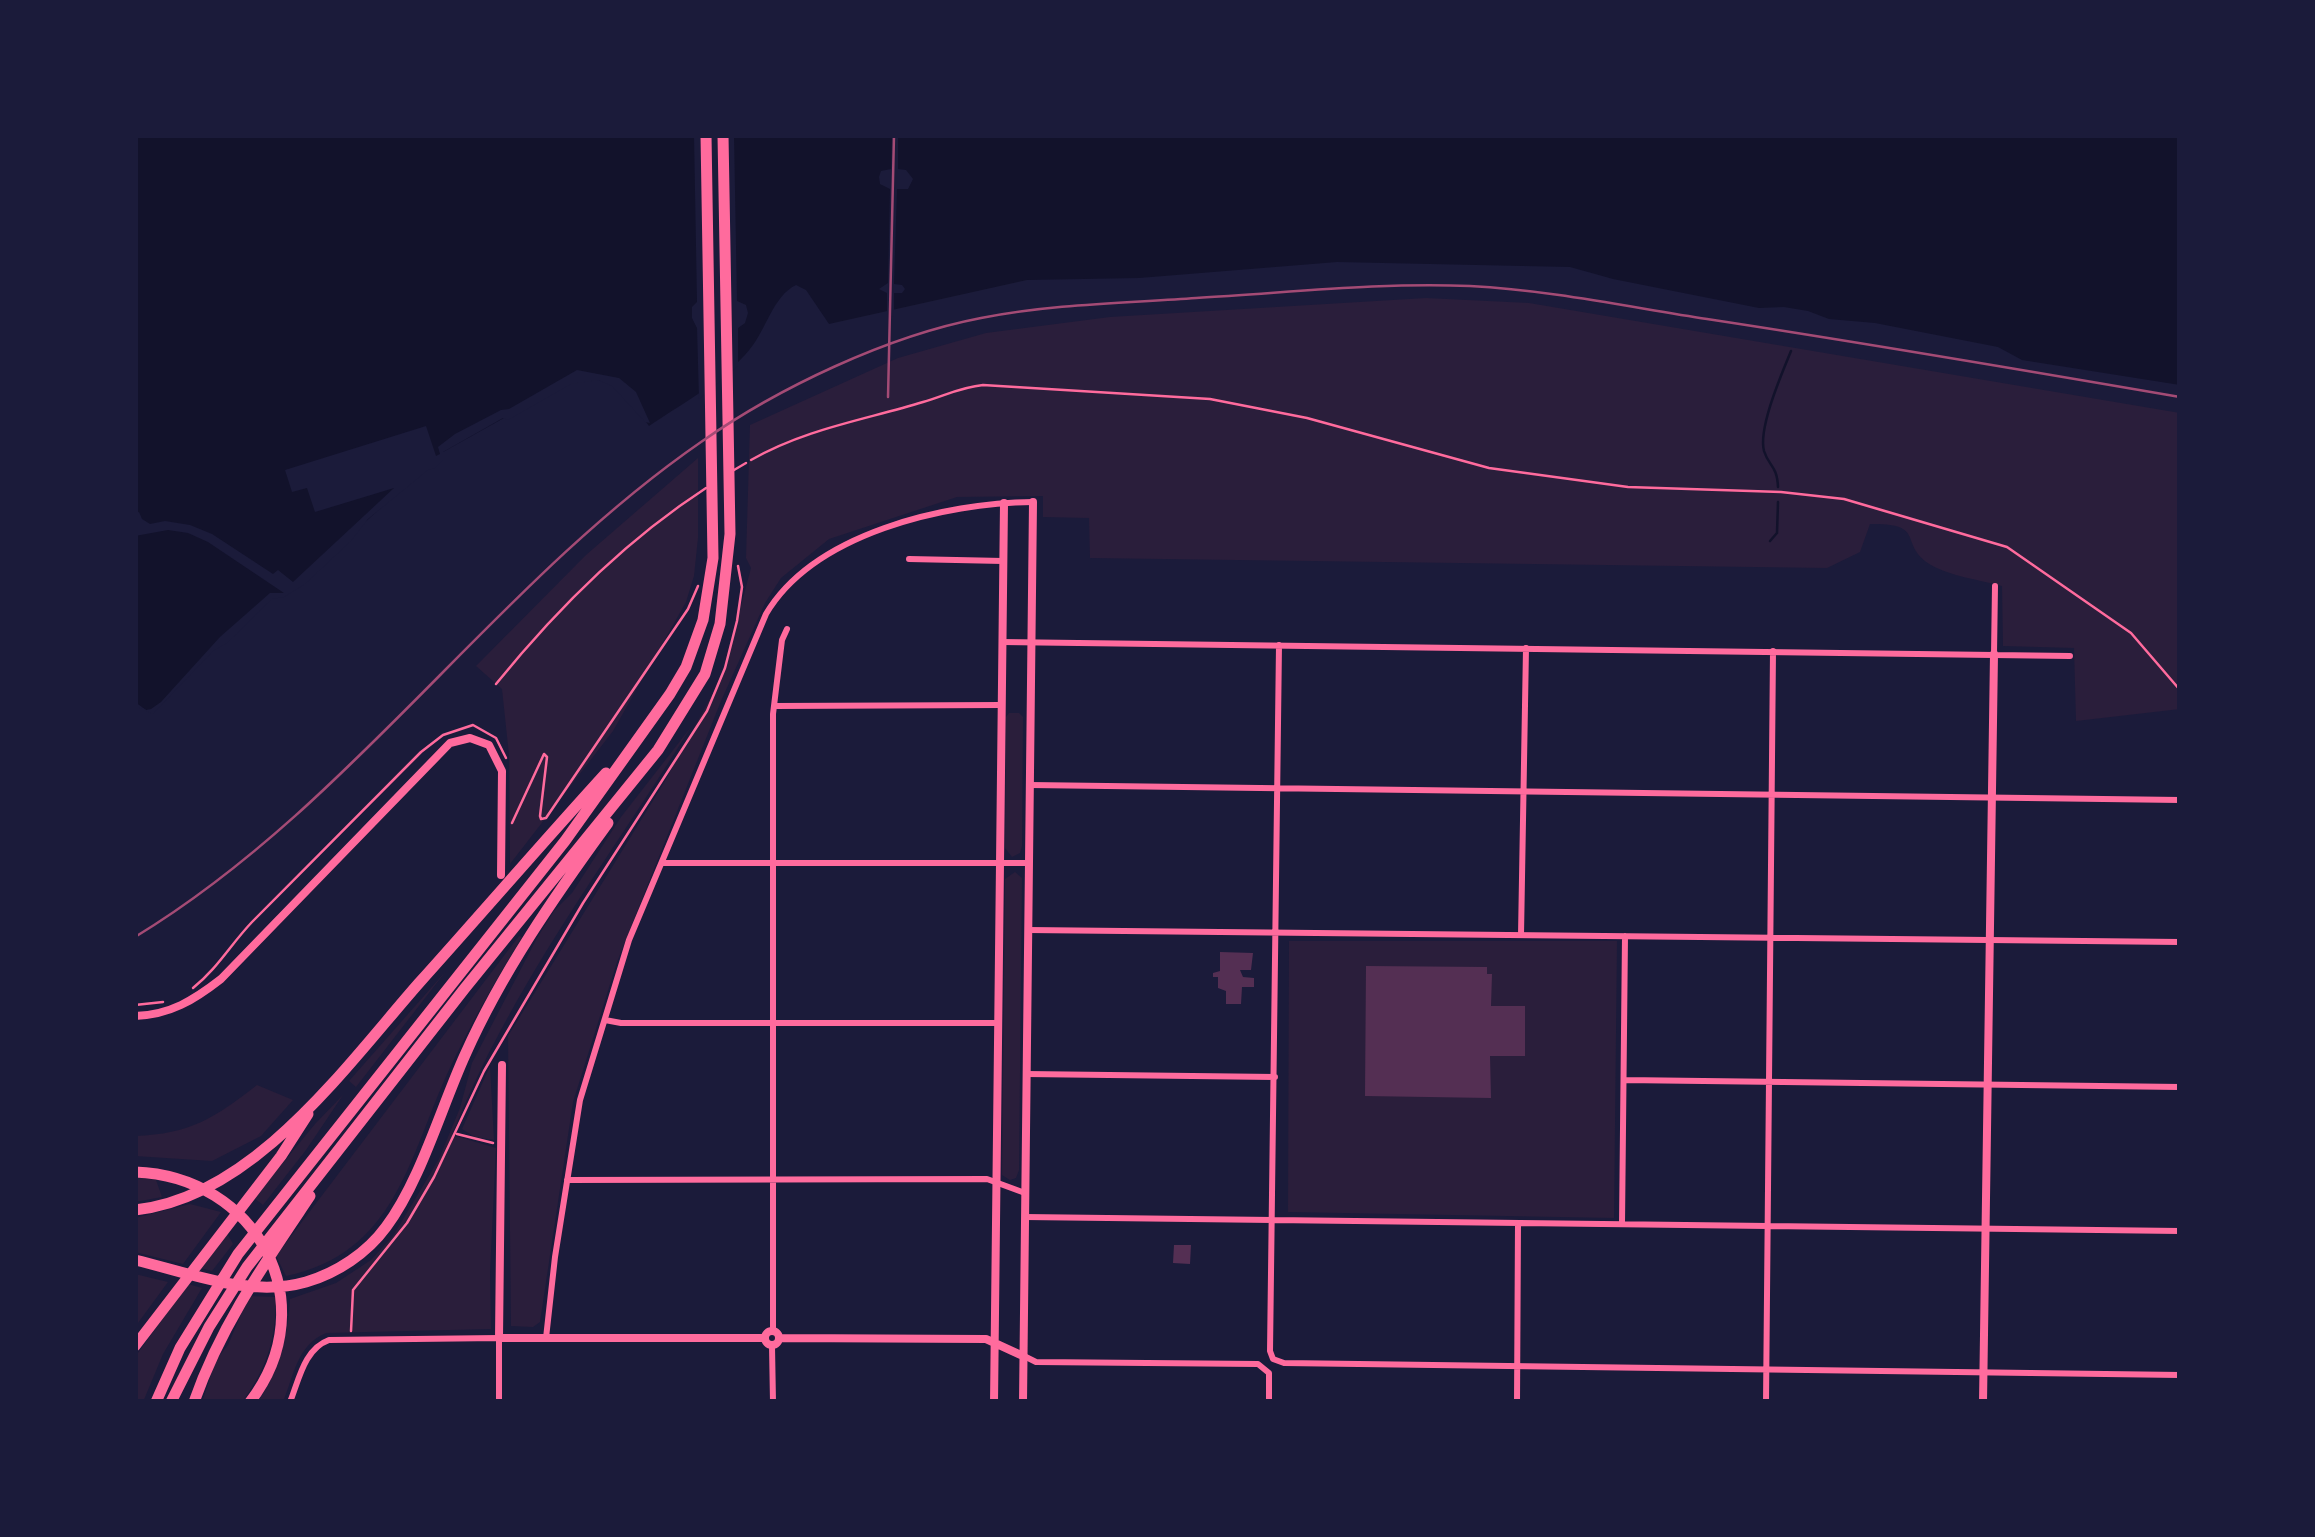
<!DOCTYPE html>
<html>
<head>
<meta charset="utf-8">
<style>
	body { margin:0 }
	#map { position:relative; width:2315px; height:1537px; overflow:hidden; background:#1b1b3a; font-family:Raleway,sans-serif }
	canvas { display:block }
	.frame { position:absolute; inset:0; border:138px solid #1b1b3a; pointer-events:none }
</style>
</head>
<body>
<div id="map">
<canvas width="2315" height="1537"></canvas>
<div class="frame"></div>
</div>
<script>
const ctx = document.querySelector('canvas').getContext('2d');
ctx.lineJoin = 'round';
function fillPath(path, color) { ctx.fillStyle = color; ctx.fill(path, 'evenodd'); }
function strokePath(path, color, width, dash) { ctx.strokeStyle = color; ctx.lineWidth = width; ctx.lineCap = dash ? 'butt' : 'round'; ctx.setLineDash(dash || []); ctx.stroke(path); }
fillPath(new Path2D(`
	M 1426,298 L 1529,303 L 2180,413 L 2180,709 L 2076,721 L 2074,648 L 2003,646 L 2002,586 C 1980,580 1950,576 1931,565 C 1897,544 1928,523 1870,524 L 1860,552 L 1827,568 L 1090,558 L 1089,518 L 1043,517 L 1043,496 L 957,497 L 829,539 L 781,578 L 765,603 L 721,701 L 617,962 L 573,1102 L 540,1322 L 533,1327 L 511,1326 L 508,1036 L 662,786 L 722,677 L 751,568 L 746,558 L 750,425 L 898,358 L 986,333 L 1110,317 Z
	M 698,458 L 698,538 L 694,576 L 686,602 L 613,731 L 510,864 L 509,755 L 502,689 L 476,666 L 586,555 Z
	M 1009,713 L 1019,713 L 1023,717 L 1022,846 L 1020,853 L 1012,857 L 1005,848 L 1006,717 Z
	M 691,727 C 608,861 510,987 452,1135 L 496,1148 L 490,1272 L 491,1329 L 326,1333 C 297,1345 294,1375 283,1402 L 258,1402 C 279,1369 288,1338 290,1299 L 336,1283 L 371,1260 L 393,1236 L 439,1159 L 460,1108 L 472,1063 L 537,938 L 554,911 L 572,893 L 621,817 Z
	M 1015,872 L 1022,878 L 1019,1170 L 1016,1178 L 1010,1180 L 1002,1175 L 1005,879 Z
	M 519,936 L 522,937 C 495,981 470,1025 448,1072 C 408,1160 395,1253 286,1276 L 276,1256 Z
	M 1289,941 L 1617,941 L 1614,1218 L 1288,1212 Z
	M 446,971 L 356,1087 L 349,1081 Z
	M 490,1066 L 494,1140 L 475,1137 L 462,1129 Z
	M 257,1085 L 293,1100 L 261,1136 L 212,1161 L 135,1156 L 135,1136 C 190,1134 215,1118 257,1085 Z
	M 343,1095 L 306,1150 L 263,1205 L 254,1198 L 315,1124 Z
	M 135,1177 L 156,1180 L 162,1197 L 135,1202 Z
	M 190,1204 L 221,1212 L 183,1264 L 135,1252 L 135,1218 Z
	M 227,1233 L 233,1244 L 212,1271 L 200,1268 Z
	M 135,1274 L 168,1282 L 135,1327 Z
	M 188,1284 L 202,1288 L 163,1354 L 143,1402 L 135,1402 L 135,1357 Z
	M 249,1296 L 276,1297 C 276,1339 267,1368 242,1402 L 202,1402 L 216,1360 L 228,1345 Z`), '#2a1e3b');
fillPath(new Path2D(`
	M 135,135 L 2180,135 L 2180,385 L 2022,360 L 1998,347 L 1875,323 L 1829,319 L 1808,311 L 1784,307 L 1759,308 L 1613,279 L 1570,267 L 1337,262 L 1139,278 L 1027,280 L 829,324 L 806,290 L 796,285 C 773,296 766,330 750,349 C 724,381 683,403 649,426 C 626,393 616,374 572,380 L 443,452 L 284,595 L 273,596 L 217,644 L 163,703 L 148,711 L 135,704 Z`), '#12122b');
fillPath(new Path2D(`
	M 694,135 L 734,135 L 737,301 L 746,305 L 748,313 L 745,323 L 738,328 L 738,366 L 699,399 L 697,328 L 692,318 L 692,307 L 697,302 Z
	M 892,135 L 898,135 L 898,169 L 906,170 L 913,179 L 908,189 L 897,189 L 894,284 L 902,285 L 905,289 L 902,293 L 894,293 L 894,316 L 887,317 L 887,293 L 879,289 L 888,283 L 890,189 L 880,184 L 879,177 L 881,171 L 891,169 Z
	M 577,370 L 619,378 L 636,392 L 650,423 L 645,422 L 612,386 L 598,380 L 571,384 L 508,420 L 503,418 L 443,452 L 443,460 L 435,468 L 428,470 L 368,519 L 351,541 L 305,584 L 284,597 L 272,599 L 227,643 L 213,651 L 153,714 L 135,706 L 135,702 L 146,710 L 151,709 L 161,702 L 220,637 L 270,593 L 284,593 L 208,542 L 188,533 L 168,530 L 135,536 L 135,513 L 139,512 L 142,519 L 150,524 L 165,521 L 190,525 L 212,534 L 273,574 L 278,570 L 293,582 L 394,488 L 315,512 L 307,488 L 292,492 L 285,470 L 426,426 L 436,456 L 440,454 L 438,447 L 455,434 L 501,410 L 509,409 Z`), '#1b1b3a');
strokePath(new Path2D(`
	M 1778,487 C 1777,465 1769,467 1764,451 C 1758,428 1782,373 1791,351
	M 1770,541 L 1777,533 L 1778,502`), '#12122b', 2.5);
fillPath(new Path2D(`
	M 1220,952 L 1253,953 L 1251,970 L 1240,970 L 1243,977 L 1254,978 L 1254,987 L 1242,987 L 1241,1004 L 1226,1004 L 1226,991 L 1218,988 L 1218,977 L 1213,977 L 1213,973 L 1220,971 Z
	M 1366,966 L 1487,967 L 1487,974 L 1492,974 L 1491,1006 L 1525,1006 L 1525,1056 L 1490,1056 L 1491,1098 L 1365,1096 Z
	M 1174,1245 L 1191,1245 L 1190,1264 L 1173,1263 Z`), '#542f53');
strokePath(new Path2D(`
	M 751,460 C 805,429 864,420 923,402 C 944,396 961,387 983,385 L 1210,399 L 1307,418 L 1489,468 L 1628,487 L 1781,492 L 1844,499 L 2007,547 L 2131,633 L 2180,690
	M 512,823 L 544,754 L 547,757 L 540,816 L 541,819 L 546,818 L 688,609 L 698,586
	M 193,988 C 217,969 231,944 252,922 L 421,752 L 443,735 L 473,725 L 496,738 L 506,758
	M 135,1005 L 163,1002
	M 457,1134 L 493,1143
	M 351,1331 L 353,1290 L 407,1223 L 434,1177 L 484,1071 L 583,903 L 707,711 L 725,668 L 737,621 L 742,587 L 738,566`), '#ff6b9d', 2.5);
strokePath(new Path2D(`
	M 734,470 L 746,463
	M 496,684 C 556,610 626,540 706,488`), '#ff6b9d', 2.5);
strokePath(new Path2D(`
	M 909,559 L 1003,561
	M 1002,642 L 2070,656
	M 1279,645 L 1270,1351 L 1273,1359 L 1284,1363 L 2180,1375
	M 1994,654 L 1995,586
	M 774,706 L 1002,705
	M 1030,785 L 2180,800
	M 663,863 L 1029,863
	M 1028,930 L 2180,942
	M 1521,935 L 1526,648
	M 605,1020 L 621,1023 L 998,1023
	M 1026,1074 L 1275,1077
	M 1624,1080 L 2180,1087
	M 567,1180 L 987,1179 L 1025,1193
	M 1025,1217 L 2180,1231
	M 1622,1224 L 1625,936
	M 773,1331 L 773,714 L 782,640 L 787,629
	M 546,1338 L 555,1257 L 580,1100 L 629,940 L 766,614 C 814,533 945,503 1033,502
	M 772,1346 L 773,1402
	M 1024,1356 L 1036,1362 L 1258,1364 L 1269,1373 L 1269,1402
	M 290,1402 C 299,1380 304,1349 329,1340 L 499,1338 L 499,1402
	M 1517,1402 L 1518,1223
	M 1766,1402 L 1773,651`), '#ff6b9d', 6);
strokePath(new Path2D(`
	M 135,1016 C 170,1015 194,1000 221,979 L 450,743 L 470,738 L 489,745 L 502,771 L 501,875
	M 502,1065 L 499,1338 L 765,1338
	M765 1338a7 7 0 1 1 14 0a7 7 0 1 1-14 0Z
	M 780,1338 L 986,1339 L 1023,1356
	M 994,1402 L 1004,503
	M 1023,1402 L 1033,502
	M 1983,1402 L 1994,654`), '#ff6b9d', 8);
strokePath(new Path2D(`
	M 135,1172 C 256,1176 326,1303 250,1402
	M 135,1210 C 253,1198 346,1066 419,983 C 482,913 543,842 606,773
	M 135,1260 C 190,1273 250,1298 306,1282 C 337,1273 367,1253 386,1227 C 420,1182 441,1108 465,1055 C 502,972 554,897 608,823
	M 135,1346 L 281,1156 L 308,1114
	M 156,1402 L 180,1348 L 238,1254 L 565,841 L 670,694 L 686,667 L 703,620 L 713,558 L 706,135
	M 171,1402 L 209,1327 L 247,1267 L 465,988 L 658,750 L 705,674 L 720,624 L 730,534 L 723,135
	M 194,1402 C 221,1325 265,1263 310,1196`), '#ff6b9d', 11);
strokePath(new Path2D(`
	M 888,397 L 894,135
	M 135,937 C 351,806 494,585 701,442 C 778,388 887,336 981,318 C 1051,304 1125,303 1196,298 C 1287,293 1379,282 1470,286 C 1549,290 1629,307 1707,319 C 1865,343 2023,370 2180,397`), '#a44b75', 2.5);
</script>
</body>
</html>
